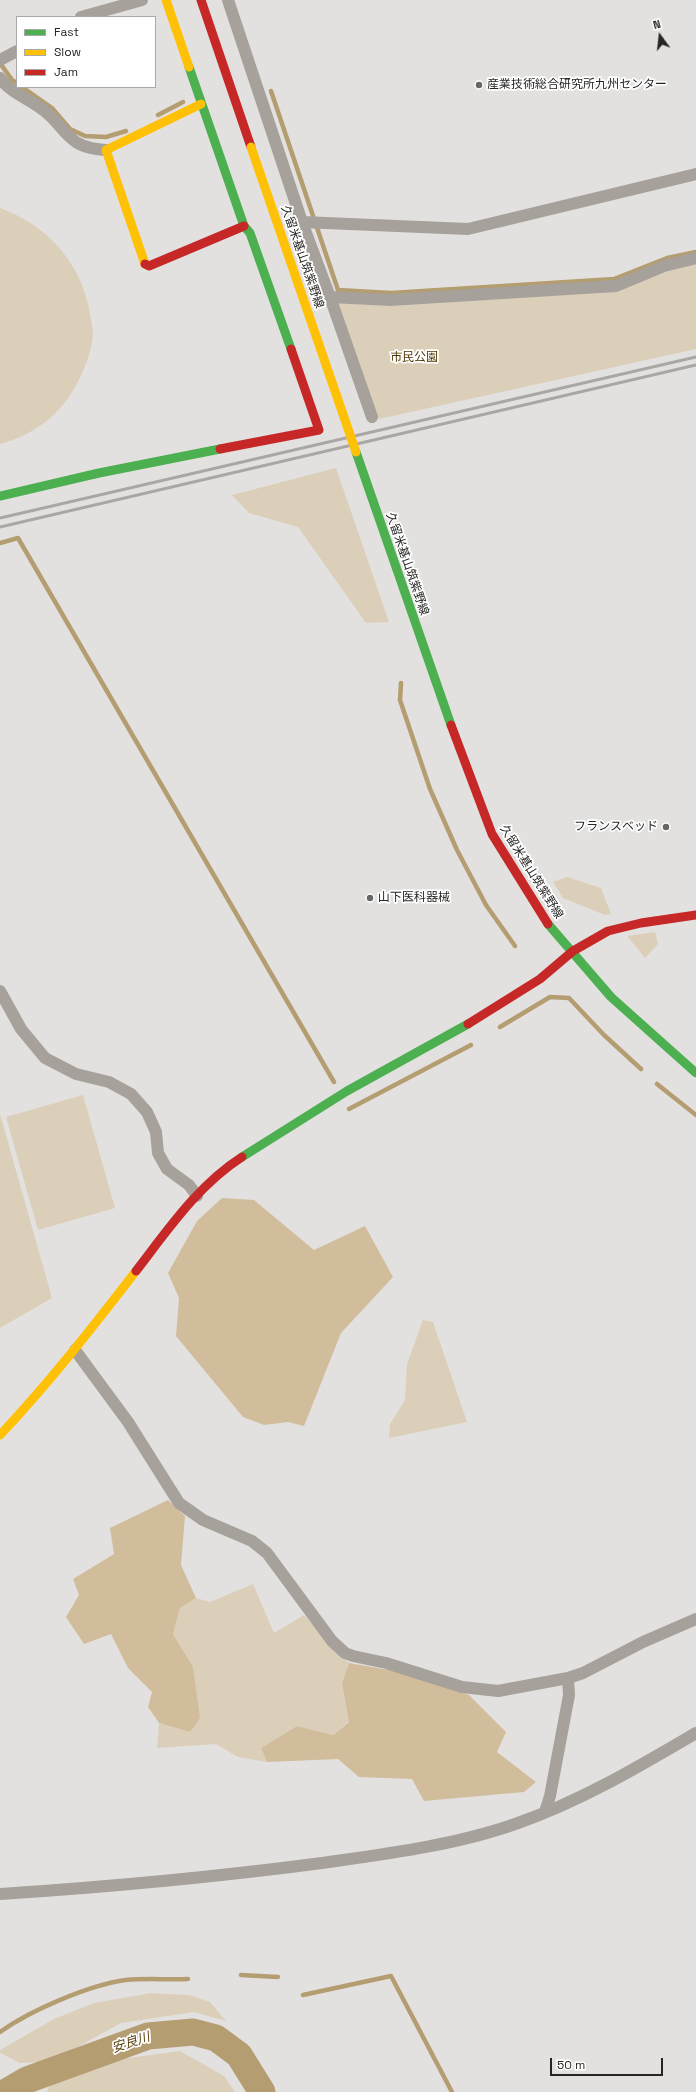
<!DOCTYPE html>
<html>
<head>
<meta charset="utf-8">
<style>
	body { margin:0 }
	#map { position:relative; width:696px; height:2092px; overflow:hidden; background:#e3e1df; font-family:"Space Grotesk",sans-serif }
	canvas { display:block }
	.legend { position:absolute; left:16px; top:16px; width:140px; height:72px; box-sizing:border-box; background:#fff; border:1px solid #a8a8a7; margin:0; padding:5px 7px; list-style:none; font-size:12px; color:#262523 }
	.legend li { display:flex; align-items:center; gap:8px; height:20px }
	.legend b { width:20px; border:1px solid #a8a8a7 }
	.north { position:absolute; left:640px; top:16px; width:40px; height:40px; -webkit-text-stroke:3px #fff; paint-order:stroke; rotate:345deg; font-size:11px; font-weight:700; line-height:16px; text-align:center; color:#262523 }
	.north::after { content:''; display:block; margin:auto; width:14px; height:18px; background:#262523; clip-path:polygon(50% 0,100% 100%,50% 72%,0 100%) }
	.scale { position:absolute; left:550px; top:2058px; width:113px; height:18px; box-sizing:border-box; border:2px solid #262523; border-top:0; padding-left:5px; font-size:12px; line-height:14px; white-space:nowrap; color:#262523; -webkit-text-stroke:3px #fff; paint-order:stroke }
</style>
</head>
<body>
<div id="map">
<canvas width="696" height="2092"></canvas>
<ul class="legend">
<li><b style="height:5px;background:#4caf50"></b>Fast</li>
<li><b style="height:5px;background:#ffc107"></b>Slow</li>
<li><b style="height:5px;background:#c62828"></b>Jam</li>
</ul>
<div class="north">N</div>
<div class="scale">50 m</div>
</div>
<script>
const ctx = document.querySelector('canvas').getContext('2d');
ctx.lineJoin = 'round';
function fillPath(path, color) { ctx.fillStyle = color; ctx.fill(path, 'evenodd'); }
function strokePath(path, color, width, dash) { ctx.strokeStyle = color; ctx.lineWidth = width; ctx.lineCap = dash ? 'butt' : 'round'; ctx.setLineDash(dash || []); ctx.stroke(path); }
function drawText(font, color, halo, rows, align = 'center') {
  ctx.font = font + ' "Space Grotesk","Noto Sans JP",sans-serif'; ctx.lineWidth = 3.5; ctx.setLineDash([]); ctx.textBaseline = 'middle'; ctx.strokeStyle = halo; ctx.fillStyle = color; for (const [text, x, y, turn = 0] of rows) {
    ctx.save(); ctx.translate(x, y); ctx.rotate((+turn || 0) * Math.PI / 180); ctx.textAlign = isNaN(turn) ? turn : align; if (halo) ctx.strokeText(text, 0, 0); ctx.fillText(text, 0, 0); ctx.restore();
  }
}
fillPath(new Path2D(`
	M 0,208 C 47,225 82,263 90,314 C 91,320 93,328 93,335 C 91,353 84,371 75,387 C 59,416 32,436 0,444 Z
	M 696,264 L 696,349 L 379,419 L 337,303 L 394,306 L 618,291 L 673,268 Z
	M 336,468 L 389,622 L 366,623 L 298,527 L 249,513 L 232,495 Z
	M 567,877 L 601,888 L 611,914 L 605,915 L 563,898 L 553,882 Z
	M 655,932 L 658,944 L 645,958 L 627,936 Z
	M 83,1095 L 115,1208 L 38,1230 L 6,1117 Z
	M 0,1114 L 52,1298 L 0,1328 Z
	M 423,1320 L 433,1322 L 467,1422 L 389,1438 L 390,1424 L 405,1400 L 407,1364 Z
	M 253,1584 L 274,1633 L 304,1615 L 349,1663 L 342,1683 L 349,1721 L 333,1735 L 297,1726 L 261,1748 L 267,1762 L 238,1757 L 216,1744 L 157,1748 L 159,1723 L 190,1732 L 193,1667 L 173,1634 L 180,1608 L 196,1598 L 210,1602 Z
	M 151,1993 L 189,1995 L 210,2002 L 226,2021 L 194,2012 L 121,2023 L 52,2061 L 20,2063 L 0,2053 L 0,2050 L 54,2019 L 94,2003 Z
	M 180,2051 L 224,2076 L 235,2092 L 47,2092 L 49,2086 L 121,2059 Z`), '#dbcfba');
fillPath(new Path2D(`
	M 222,1198 L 254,1200 L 314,1250 L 365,1226 L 393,1277 L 341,1333 L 304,1426 L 288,1422 L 264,1425 L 243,1417 L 176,1336 L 179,1298 L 168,1273 L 197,1221 Z
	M 168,1500 L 185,1516 L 181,1565 L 196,1598 L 180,1608 L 173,1634 L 193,1667 L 200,1718 L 190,1732 L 159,1723 L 148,1707 L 152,1692 L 128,1668 L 111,1634 L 84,1644 L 66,1617 L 79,1595 L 73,1579 L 114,1554 L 110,1528 Z
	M 349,1663 L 406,1673 L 469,1695 L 506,1732 L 497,1752 L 536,1782 L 524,1792 L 424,1801 L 412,1779 L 359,1777 L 338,1759 L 267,1762 L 261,1748 L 297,1726 L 333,1735 L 349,1722 L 342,1683 Z`), '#d1bd9b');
strokePath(new Path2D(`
	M 0,63 L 12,80 L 17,83
	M 22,87 L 52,108 L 70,129 L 85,136 L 106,137 L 126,131
	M 271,91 L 338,290 L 391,293 L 614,279 L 667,258 L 696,252
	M 158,115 L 183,102
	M 0,543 L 18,538 L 334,1082
	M 401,683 L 400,700 L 430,789 L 457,850 L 486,905 L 515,946
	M 500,1027 L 550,997 L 569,998 L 604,1035 L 641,1069
	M 657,1084 L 696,1115
	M 349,1109 L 471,1045
	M 241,1975 L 278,1977
	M 303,1995 L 391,1976 L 452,2092
	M 0,2032 C 31,2010 89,1985 126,1980 C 146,1978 167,1980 188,1979`), '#b59d72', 4.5);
strokePath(new Path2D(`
	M 6,2092 L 27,2080 L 148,2036 L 193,2032 L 216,2038 L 239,2055 L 262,2092`), '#b59d72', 27);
strokePath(new Path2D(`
	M 127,0 L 128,4 L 142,0
	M 228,0 L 302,222 L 330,297 L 391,300 L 616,286 L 664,266 L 696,258
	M 81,17 L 128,4
	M 0,60 L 17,51
	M 0,78 C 11,94 33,100 47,113 C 58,122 64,134 76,142 C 85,148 96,149 106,150
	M 302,222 L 468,229 L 696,174
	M 330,297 L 372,417
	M 0,991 L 21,1029 L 45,1058 L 76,1074 L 109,1082 L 131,1094 L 147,1112 L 156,1132 L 158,1153 L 167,1169 L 189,1185 L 197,1196
	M 75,1350 L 128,1422 L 179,1503 L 203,1520 L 252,1541 L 267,1553 L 332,1641 L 345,1653 L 353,1656 L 386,1663 L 462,1687 L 498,1691 L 568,1678 L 583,1673 L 643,1642 L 696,1619
	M 545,1812 L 550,1796 L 569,1695 L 568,1678
	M 0,1894 C 108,1887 215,1877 322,1863 C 386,1854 457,1845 518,1823 C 581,1801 638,1767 696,1733`), '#a6a19a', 12);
strokePath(new Path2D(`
	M 189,67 L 244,226 L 250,233 L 291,349
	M 0,496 L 99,473 L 220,449
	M 548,924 L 611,997 L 696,1073
	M 242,1157 L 347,1091 L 468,1024`), '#4caf50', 9);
strokePath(new Path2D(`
	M 166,0 L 189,67
	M 145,264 L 106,150 L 201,104
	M 0,1435 C 49,1383 92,1328 136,1271`), '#ffc107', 9);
strokePath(new Path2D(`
	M 201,0 L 251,147
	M 145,264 L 149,266 L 244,226
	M 220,449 L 319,430 L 291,349
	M 468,1024 L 540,979 L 573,951 L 608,931 L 641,923 L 696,915
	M 136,1271 C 167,1231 198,1185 242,1157`), '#c62828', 9);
strokePath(new Path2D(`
	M 0,518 L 696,357
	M 0,527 L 696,365`), '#a9a6a3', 3);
strokePath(new Path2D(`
	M 356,452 L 451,725`), '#4caf50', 9);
strokePath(new Path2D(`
	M 251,147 L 356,452`), '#ffc107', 9);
strokePath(new Path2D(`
	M 451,725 L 492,834 L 548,924`), '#c62828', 9);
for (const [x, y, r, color] of [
	[479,85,4,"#686765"],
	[666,827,4,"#686765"],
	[370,898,4,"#686765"]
]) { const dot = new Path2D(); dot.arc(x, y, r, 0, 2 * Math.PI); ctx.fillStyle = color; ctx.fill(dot); strokePath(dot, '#fff', 1.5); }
drawText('12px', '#262523', '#fff', [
	["産業技術総合研究所九州センター",487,85],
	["フランスベッド",658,827,"right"],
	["山下医科器械",378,898]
], 'left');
drawText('12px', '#262523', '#fff', [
	["久留米基山筑紫野線",302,257,71],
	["久留米基山筑紫野線",407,564,71],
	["久留米基山筑紫野線",531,872,58]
]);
drawText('12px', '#4f3703', '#fff', [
	["市民公園",414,358]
]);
drawText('italic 13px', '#563e0d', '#fff', [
	["安良川",131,2043,-18]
]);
</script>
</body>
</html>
